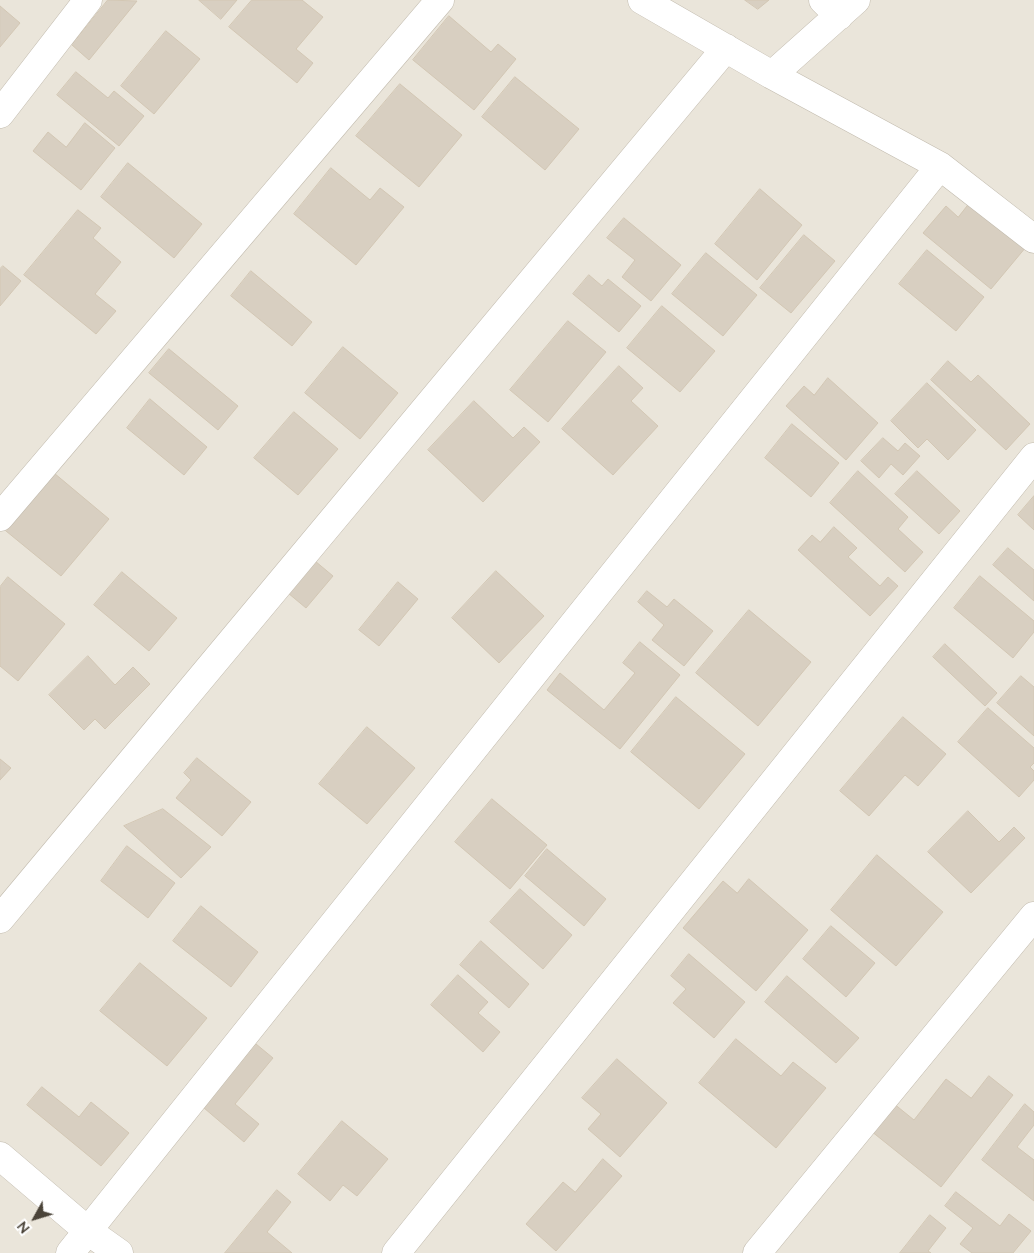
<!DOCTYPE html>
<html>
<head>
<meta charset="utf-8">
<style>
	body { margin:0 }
	#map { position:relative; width:1034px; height:1253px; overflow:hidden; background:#f6f3ec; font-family:Mulish,sans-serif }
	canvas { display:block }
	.north { position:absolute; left:10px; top:1193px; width:50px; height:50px; -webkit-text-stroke:4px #fff; paint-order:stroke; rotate:231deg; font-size:14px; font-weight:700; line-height:20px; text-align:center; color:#4b4439 }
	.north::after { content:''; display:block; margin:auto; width:18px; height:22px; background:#4b4439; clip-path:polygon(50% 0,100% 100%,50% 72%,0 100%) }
</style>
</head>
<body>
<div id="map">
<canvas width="1034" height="1253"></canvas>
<div class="north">N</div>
</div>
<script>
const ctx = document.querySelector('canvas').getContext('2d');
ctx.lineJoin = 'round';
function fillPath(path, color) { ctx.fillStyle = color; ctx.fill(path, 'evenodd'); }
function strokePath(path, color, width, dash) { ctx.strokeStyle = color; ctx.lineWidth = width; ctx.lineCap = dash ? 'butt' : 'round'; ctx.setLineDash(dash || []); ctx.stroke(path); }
fillPath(new Path2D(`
	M 0,0 L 1034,0 L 1034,1253 L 0,1253 Z`), '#eae5da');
const building = new Path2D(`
	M 108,0 L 137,1 L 89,60 L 72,45 Z
	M 199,0 L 237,0 L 221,19 Z
	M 252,0 L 302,0 L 323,17 L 296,49 L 313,63 L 297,83 L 229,27 Z
	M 745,0 L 769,0 L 758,9 Z
	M 0,6 L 20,23 L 0,47 Z
	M 449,16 L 491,52 L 498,44 L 516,59 L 474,110 L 413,60 Z
	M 166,31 L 200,59 L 154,114 L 121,86 Z
	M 76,72 L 108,98 L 114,91 L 144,116 L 119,146 L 57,95 Z
	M 515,77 L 579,129 L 545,170 L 482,117 Z
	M 400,84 L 462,135 L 419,187 L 356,136 Z
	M 85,123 L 115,148 L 81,190 L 33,151 L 48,132 L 66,147 Z
	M 128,163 L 202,224 L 174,258 L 101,197 Z
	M 331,168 L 370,200 L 380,188 L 404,207 L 356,265 L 294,214 Z
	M 760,189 L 802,225 L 757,280 L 715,244 Z
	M 976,195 L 1031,241 L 991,289 L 923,233 L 946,206 L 958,217 Z
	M 78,210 L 101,228 L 93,238 L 121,262 L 95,294 L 116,311 L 96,334 L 24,275 Z
	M 624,218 L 681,265 L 651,301 L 622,277 L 635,260 L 607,238 Z
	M 804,235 L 835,261 L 791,313 L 760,288 Z
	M 927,250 L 984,297 L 956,331 L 899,284 Z
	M 706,253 L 757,295 L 723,336 L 672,294 Z
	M 3,266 L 21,281 L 0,306 L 0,269 Z
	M 251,271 L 312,322 L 292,346 L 231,296 Z
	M 589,275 L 602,286 L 608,279 L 641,306 L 619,332 L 573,294 Z
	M 662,306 L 715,351 L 680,392 L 627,348 Z
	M 568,321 L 606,352 L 548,422 L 510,390 Z
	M 343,347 L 398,393 L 360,439 L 305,393 Z
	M 169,349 L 238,406 L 218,430 L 149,373 Z
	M 948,361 L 971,382 L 978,375 L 1030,424 L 1006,450 L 931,380 Z
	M 619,366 L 643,388 L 631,401 L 658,426 L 613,475 L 562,429 Z
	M 828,378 L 878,423 L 846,460 L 786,406 L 804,386 L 814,395 Z
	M 927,383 L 976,430 L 948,460 L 927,439 L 918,448 L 891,421 Z
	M 150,399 L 207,447 L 184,475 L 127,428 Z
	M 474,401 L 513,438 L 524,427 L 540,442 L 483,502 L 428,450 Z
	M 294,412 L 338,449 L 298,495 L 254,458 Z
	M 792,424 L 839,463 L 811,497 L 765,458 Z
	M 883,438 L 898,451 L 905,443 L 920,456 L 903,475 L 891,464 L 879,478 L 861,461 Z
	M 858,471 L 908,517 L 898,529 L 923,552 L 905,572 L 830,503 Z
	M 917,471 L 960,511 L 939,534 L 895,494 Z
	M 54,473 L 109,519 L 61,576 L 6,531 Z
	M 1034,496 L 1034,530 L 1018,515 Z
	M 834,527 L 857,548 L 848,557 L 880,586 L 888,577 L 898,586 L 870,616 L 798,550 L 812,535 L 820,542 Z
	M 1008,548 L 1034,570 L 1034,601 L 993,565 Z
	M 315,561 L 333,576 L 306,608 L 288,593 Z
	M 496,571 L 544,616 L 499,663 L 452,618 Z
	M 122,572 L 177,618 L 149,651 L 94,605 Z
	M 980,576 L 1034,621 L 1034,632 L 1013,658 L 954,608 Z
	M 8,577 L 65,624 L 18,681 L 0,666 L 0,587 Z
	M 398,582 L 418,599 L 379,646 L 359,630 Z
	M 647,591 L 667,607 L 674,599 L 713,631 L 684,666 L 652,640 L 664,625 L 638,602 Z
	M 749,610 L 811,662 L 758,726 L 696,673 Z
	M 640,642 L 680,675 L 620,749 L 547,690 L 560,673 L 604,710 L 635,673 L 623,663 Z
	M 945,644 L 997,693 L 985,706 L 933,657 Z
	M 88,656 L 115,685 L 133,667 L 150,684 L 105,729 L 95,719 L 84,730 L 49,695 Z
	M 1021,676 L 1034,687 L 1034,736 L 997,703 Z
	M 676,697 L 745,754 L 699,809 L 631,752 Z
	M 988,708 L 1034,748 L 1034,763 L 1030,767 L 1034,771 L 1034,780 L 1019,797 L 958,742 Z
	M 903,717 L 946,754 L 918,786 L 905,775 L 869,816 L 840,791 Z
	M 367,727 L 415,768 L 367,824 L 319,784 Z
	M 197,758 L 251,802 L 222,836 L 176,798 L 191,780 L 184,773 Z
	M 0,759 L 11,768 L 0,780 Z
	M 492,799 L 547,845 L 510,889 L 455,842 Z
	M 163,809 L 211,847 L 181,878 L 124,826 Z
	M 968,811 L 999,842 L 1014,827 L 1025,838 L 971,893 L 928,852 Z
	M 127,846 L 175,883 L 148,918 L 101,881 Z
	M 547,849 L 606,899 L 584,926 L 525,876 Z
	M 877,855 L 943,912 L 896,966 L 831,910 Z
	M 749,879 L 808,930 L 756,991 L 683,928 L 723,881 L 737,893 Z
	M 520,889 L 572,935 L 543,969 L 490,922 Z
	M 201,906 L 258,952 L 231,987 L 173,941 Z
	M 831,926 L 875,963 L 846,997 L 803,959 Z
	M 481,941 L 529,984 L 509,1008 L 460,965 Z
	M 689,954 L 745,1002 L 714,1038 L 673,1003 L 686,989 L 671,976 Z
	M 140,963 L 207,1018 L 167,1066 L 100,1011 Z
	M 458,975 L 488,1002 L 478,1013 L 500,1032 L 483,1052 L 431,1005 Z
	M 787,976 L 859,1038 L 836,1063 L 765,1002 Z
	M 736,1039 L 781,1076 L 793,1062 L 826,1088 L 776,1148 L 699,1083 Z
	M 256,1044 L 273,1058 L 235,1104 L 259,1124 L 244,1142 L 204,1108 Z
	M 617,1059 L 667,1103 L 620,1157 L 588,1129 L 601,1114 L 582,1098 Z
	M 989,1076 L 1013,1095 L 941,1187 L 871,1131 L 893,1103 L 914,1120 L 946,1079 L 971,1098 Z
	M 42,1087 L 79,1117 L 91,1102 L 129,1133 L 101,1166 L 27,1105 Z
	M 1025,1104 L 1034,1112 L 1034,1125 L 1017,1147 L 1034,1160 L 1034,1201 L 982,1160 Z
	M 342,1121 L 388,1159 L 357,1196 L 343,1185 L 330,1201 L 298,1174 Z
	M 603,1159 L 622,1176 L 556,1251 L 526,1224 L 563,1182 L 575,1192 Z
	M 277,1190 L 291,1202 L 267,1232 L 292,1253 L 225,1253 Z
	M 956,1192 L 1000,1226 L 1009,1214 L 1031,1231 L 1013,1253 L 972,1253 L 960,1244 L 973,1228 L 945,1206 Z
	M 930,1215 L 946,1228 L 928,1251 L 931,1253 L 900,1253 Z`);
fillPath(building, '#d8cfc1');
strokePath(building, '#d3c7b4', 1);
const minor = new Path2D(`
	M 642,0 L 772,75 L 940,166 L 1034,239
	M 823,0 L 839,16
	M 772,75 L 856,0
	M 0,114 L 88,0
	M 0,517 L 440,0
	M 0,919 L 726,48
	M 0,1156 L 88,1231 L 119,1253
	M 70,1253 L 940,166
	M 396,1253 L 1034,457
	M 757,1253 L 1034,916`);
strokePath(minor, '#c2bbae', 29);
strokePath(minor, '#fff', 28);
</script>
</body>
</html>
